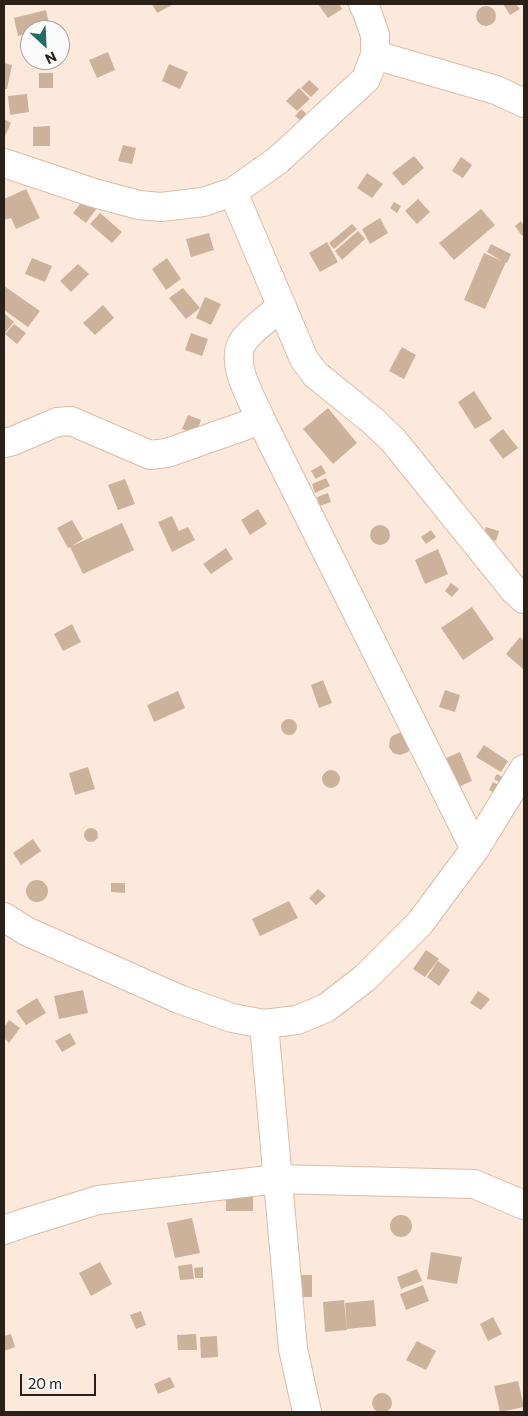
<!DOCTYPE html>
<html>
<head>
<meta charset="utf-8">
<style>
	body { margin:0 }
	#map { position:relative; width:528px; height:1416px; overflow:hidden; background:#fce9dc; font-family:Commissioner,sans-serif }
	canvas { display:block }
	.frame { position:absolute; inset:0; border:5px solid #2b2018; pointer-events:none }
	.north { position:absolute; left:20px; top:20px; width:50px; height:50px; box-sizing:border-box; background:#fafafa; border:1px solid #a7a3a0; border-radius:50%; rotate:155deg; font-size:14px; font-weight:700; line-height:20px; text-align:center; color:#2b2018 }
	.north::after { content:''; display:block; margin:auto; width:18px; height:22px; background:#216c69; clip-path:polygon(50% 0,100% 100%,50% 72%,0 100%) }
	.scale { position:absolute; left:20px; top:1374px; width:76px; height:22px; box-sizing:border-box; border:2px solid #2b2018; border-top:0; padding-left:6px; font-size:15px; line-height:18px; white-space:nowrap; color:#2b2018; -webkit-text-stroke:4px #fafafa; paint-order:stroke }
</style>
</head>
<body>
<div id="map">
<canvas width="528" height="1416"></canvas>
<div class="frame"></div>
<div class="north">N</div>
<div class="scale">20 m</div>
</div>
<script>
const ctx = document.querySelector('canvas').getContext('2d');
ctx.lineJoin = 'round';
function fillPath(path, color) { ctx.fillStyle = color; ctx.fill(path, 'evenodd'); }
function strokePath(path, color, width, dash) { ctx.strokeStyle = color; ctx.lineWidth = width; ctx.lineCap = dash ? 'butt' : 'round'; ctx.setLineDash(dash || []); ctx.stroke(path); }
fillPath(new Path2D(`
	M 152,4 L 174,4 L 157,13 Z
	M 318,4 L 339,4 L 342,9 L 328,18 Z
	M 503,4 L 516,4 L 520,9 L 510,15 Z
	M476 16a10 10 0 1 1 20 0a10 10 0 1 1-20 0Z
	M 46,10 L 50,28 L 30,30 L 30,33 L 18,36 L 14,18 Z
	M 108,52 L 115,70 L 97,78 L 89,60 Z
	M 4,63 L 12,65 L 7,89 L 4,89 Z
	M 169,64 L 188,72 L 180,89 L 162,81 Z
	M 39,73 L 53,73 L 53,88 L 39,88 Z
	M 309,80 L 319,89 L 311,97 L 301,88 Z
	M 299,88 L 310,99 L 297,111 L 286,101 Z
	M 27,94 L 29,112 L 10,115 L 8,96 Z
	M 301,109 L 309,116 L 304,123 L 295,116 Z
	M 4,119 L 11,123 L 4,138 Z
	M 50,126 L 50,146 L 33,146 L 33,127 Z
	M 123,145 L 136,148 L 132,164 L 118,161 Z
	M 414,156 L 424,168 L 403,186 L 392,173 Z
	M 461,157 L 472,165 L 463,178 L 452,171 Z
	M 367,173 L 383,184 L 372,198 L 357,188 Z
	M 26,189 L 40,218 L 16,229 L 11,218 L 4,220 L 4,199 Z
	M 84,199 L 97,208 L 86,223 L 73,213 Z
	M 418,199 L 430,212 L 417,224 L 405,211 Z
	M 394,202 L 401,206 L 397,213 L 390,208 Z
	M 481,209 L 495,225 L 454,260 L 439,243 Z
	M 100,213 L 122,232 L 112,243 L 90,224 Z
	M 380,218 L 388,233 L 370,244 L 362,229 Z
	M 521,221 L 524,226 L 524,234 L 522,236 L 515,226 Z
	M 352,224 L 357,229 L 334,249 L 329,243 Z
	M 358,231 L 365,239 L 342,260 L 335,251 Z
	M 209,233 L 214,250 L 191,257 L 186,239 Z
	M 327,242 L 338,262 L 320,272 L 309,253 Z
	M 491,244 L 511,254 L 507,263 L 506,262 L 485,309 L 464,300 L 484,253 L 502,261 L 487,252 Z
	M 32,258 L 52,266 L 45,282 L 25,274 Z
	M 167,258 L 181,279 L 166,290 L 152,269 Z
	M 78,264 L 89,274 L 71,292 L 60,281 Z
	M 4,286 L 40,311 L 28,327 L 4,310 Z
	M 183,288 L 200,308 L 186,319 L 169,298 Z
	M 205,297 L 221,304 L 211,325 L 196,318 Z
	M 103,305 L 114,318 L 95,335 L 83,323 Z
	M 4,313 L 14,322 L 4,334 Z
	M 14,324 L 26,333 L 17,344 L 5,334 Z
	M 191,333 L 208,339 L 202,356 L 185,350 Z
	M 402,347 L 416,355 L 404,379 L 389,371 Z
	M 474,391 L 492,419 L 475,429 L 458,402 Z
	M 328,408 L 357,443 L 333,464 L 303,429 Z
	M 188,415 L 201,420 L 196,434 L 182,429 Z
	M 503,429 L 518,448 L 503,459 L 489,440 Z
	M 321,465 L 326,473 L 316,479 L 311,471 Z
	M 326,478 L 330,486 L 315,493 L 312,484 Z
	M 125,479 L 135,504 L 118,510 L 108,485 Z
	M 328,493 L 331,502 L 320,506 L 317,497 Z
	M 258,509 L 267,524 L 250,535 L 241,520 Z
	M 172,516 L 179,531 L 188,527 L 195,540 L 172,552 L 158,522 Z
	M 72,520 L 83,539 L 72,546 L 122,523 L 134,550 L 83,574 L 70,547 L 68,548 L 57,528 Z
	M370 535a10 10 0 1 1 20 0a10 10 0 1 1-20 0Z
	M 486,527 L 499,531 L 496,541 L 483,536 Z
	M 431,530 L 436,537 L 426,544 L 421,537 Z
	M 226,548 L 233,559 L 211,574 L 203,564 Z
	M 438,549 L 448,574 L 425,584 L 415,560 Z
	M 451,583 L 459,589 L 452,597 L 445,591 Z
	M 472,607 L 494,639 L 463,660 L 441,628 Z
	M 72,624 L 81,642 L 63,651 L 54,634 Z
	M 520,637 L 524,641 L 524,670 L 506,654 Z
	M 323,680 L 332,703 L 319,708 L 311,685 Z
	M 445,690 L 460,695 L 455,712 L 439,707 Z
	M 178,691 L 185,708 L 154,722 L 147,705 Z
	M281 727a8 8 0 1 1 16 0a8 8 0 1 1-16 0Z
	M 399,733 L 402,733 L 411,746 L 408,752 L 400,755 L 393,753 L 389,747 L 390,739 L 392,736 Z
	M 484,745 L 508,761 L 501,772 L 476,757 Z
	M 460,752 L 472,781 L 456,788 L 444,759 Z
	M 88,767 L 95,789 L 75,795 L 69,773 Z
	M322 779a9 9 0 1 1 18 0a9 9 0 1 1-18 0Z
	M 497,774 L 504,778 L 501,783 L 494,779 Z
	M 493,782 L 500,786 L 496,794 L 489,790 Z
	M84 835a7 7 0 1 1 14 0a7 7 0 1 1-14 0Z
	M 33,839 L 41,851 L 21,865 L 13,853 Z
	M26 891a11 11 0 1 1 22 0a11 11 0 1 1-22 0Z
	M 111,883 L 125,883 L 125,893 L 111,892 Z
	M 318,889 L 326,896 L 316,905 L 309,898 Z
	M 289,901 L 298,918 L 260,936 L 252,919 Z
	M 426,950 L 439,959 L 425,977 L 413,969 Z
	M 438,961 L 450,970 L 439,986 L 427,977 Z
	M 83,990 L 88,1013 L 59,1019 L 54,996 Z
	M 478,991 L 490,999 L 481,1010 L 470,1003 Z
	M 37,998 L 46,1013 L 26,1025 L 16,1011 Z
	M 9,1020 L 20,1028 L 9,1043 L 4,1038 L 4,1027 Z
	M 70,1033 L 76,1044 L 62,1052 L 55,1041 Z
	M 226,1192 L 253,1192 L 253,1211 L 226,1211 Z
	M390 1226a11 11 0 1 1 22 0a11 11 0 1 1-22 0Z
	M 192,1218 L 200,1253 L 175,1258 L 167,1223 Z
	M 431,1252 L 462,1257 L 457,1284 L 427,1279 Z
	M 100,1262 L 112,1284 L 91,1296 L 79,1273 Z
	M 192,1264 L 194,1279 L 180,1280 L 178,1266 Z
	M 203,1267 L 203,1278 L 195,1278 L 194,1268 Z
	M 417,1269 L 422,1281 L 401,1289 L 397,1277 Z
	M 299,1275 L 312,1275 L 312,1297 L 299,1297 Z
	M 423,1285 L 429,1301 L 406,1310 L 400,1294 Z
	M 344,1300 L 347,1330 L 325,1332 L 323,1302 Z
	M 374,1300 L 376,1326 L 347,1329 L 345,1303 Z
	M 141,1311 L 146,1325 L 136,1329 L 130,1315 Z
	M 493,1317 L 502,1334 L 488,1341 L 480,1324 Z
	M 11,1334 L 15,1347 L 4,1351 L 4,1336 Z
	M 196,1334 L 197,1350 L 178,1350 L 177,1335 Z
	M 217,1336 L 218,1357 L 201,1358 L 200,1337 Z
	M 417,1341 L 436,1351 L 426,1370 L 406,1360 Z
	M 170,1377 L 175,1387 L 158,1394 L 154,1384 Z
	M 518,1381 L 524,1407 L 500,1412 L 494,1386 Z
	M372 1403a10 10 0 1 1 20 0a10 10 0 1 1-20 0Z`), '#ccb29a');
const minor = new Path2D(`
	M 375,55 L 496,90 L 524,103
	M 4,163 L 94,193 L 139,205 L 161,207 L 203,202 L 233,192 L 278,160 L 366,79 L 375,55 L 375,35 L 367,12 L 363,4
	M 233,192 L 304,359 L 315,374 L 373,421 L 393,440 L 514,590 L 524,599
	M 282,306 C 272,315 252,329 244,340 C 228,362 252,398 261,420 L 475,849
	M 4,443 L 13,441 L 57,422 L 71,421 L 150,455 L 167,453 L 261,420
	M 4,917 L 26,931 L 179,999 L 232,1018 L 264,1024 L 293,1349 L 307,1412
	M 264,1024 L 297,1020 L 326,1008 L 365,978 L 420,923 L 475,849 L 524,769
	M 4,1230 L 24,1223 L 98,1200 L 277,1179 L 474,1184 L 524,1205`);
strokePath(minor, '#dabca7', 30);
strokePath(minor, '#fff', 28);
</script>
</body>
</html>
